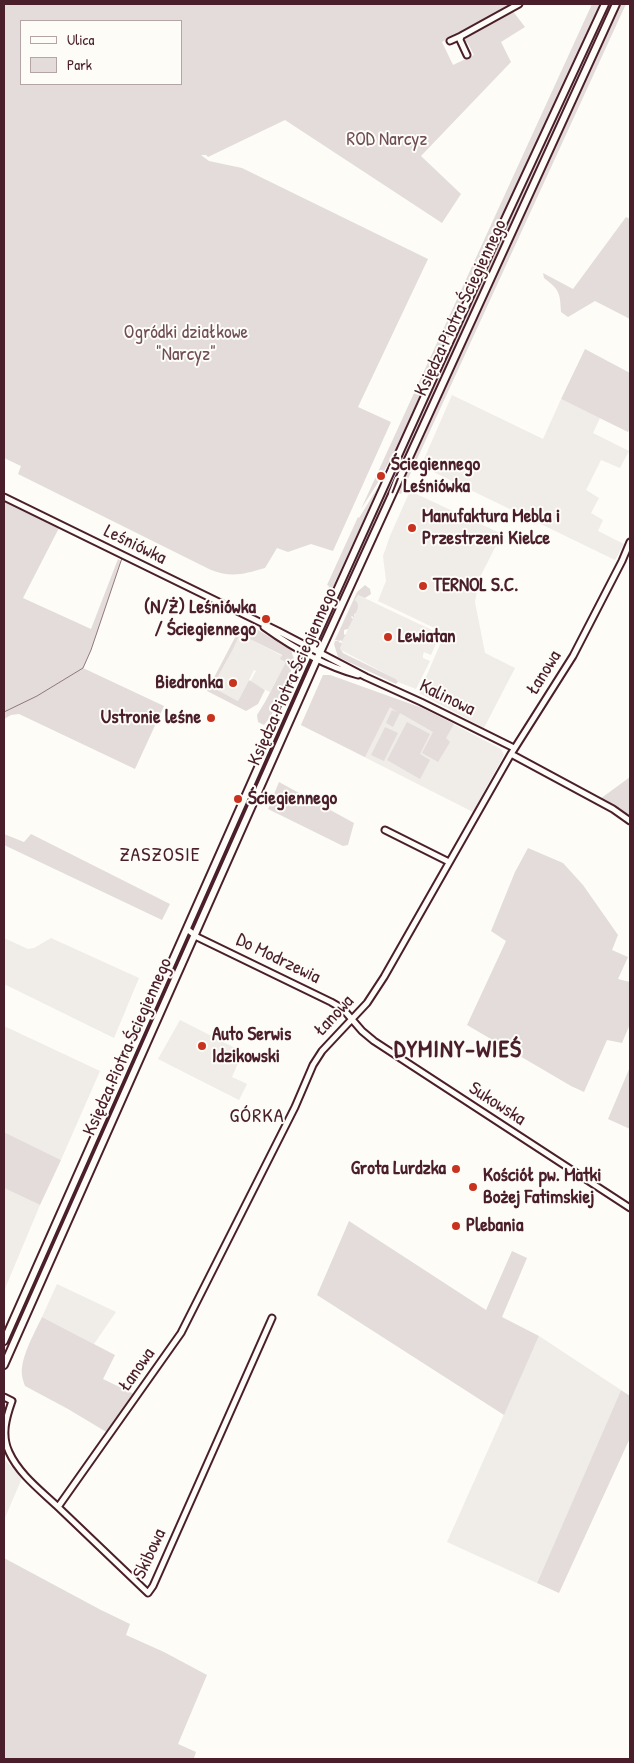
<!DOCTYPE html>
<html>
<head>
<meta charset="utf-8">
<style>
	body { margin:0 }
	#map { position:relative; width:634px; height:1763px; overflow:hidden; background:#fdfcf7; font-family:"Patrick Hand",sans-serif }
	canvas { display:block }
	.frame { position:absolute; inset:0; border:5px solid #4a1f2b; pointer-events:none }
	.legend { position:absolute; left:20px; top:20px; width:162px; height:65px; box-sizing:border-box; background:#fdfcf7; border:1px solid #b5a4a5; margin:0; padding:6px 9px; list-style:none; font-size:15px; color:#4a1f2b }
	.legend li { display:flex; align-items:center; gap:10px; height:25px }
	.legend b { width:25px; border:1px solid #b5a4a5 }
</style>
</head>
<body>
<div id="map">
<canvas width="634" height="1763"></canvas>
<div class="frame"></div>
<ul class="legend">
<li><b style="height:6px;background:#fdfcf7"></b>Ulica</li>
<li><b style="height:14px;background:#e3dcda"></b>Park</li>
</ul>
</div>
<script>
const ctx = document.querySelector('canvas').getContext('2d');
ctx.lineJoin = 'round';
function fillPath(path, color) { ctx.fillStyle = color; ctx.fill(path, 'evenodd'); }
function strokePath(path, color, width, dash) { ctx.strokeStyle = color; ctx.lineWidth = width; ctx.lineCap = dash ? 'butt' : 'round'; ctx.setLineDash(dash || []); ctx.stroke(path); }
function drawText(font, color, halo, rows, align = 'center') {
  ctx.font = font + ' "Patrick Hand",sans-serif'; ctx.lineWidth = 4; ctx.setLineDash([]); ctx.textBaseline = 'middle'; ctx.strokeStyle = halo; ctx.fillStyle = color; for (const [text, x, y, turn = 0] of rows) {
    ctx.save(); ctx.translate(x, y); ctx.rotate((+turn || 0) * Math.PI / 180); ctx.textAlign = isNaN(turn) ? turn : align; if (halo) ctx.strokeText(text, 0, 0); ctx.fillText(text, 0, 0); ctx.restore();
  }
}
fillPath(new Path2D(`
	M 452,395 L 543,439 L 561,399 L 600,418 L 593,433 L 629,451 L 620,468 L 601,460 L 586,490 L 599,498 L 591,513 L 603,520 L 598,531 L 624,544 L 615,560 L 421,466 Z
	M 410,491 L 502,534 L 479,579 L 475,602 L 485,653 L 515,668 L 484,728 L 419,693 L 445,633 L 378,601 L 386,581 L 383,556 L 390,536 Z
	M 358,595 L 434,631 L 434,634 L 439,637 L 431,655 L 424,652 L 423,655 L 423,658 L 430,661 L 416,689 L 398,682 L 396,679 L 341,650 L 340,647 L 358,607 L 355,600 Z
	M 244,625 L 251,629 L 247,637 L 282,656 L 285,665 L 270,692 L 250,682 L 256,671 L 254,670 L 238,701 L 212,687 L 231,653 L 232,647 Z
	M 323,675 L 330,675 L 424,709 L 501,749 L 504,755 L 473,812 L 301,725 Z
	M 4,938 L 28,949 L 34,948 L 51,938 L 139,978 L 114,1038 L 4,984 Z
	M 180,1020 L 243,1052 L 232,1077 L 247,1084 L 239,1100 L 158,1059 Z
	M 4,1026 L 100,1071 L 61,1160 L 4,1132 Z
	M 4,1188 L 40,1205 L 4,1291 Z
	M 57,1284 L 116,1312 L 94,1344 L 42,1317 Z
	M 539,1336 L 621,1390 L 537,1583 L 447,1542 Z
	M 4,1459 L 22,1478 L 4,1520 Z`), '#f0ece8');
fillPath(new Path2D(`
	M 4,4 L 513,4 L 442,42 L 453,65 L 474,55 L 467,42 L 465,43 L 464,38 L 512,10 L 525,27 L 501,42 L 511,62 L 421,156 L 461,194 L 442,223 L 285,120 L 208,157 L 206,155 L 201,155 L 209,161 L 242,168 L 428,259 L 358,407 L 391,422 L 333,551 L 311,544 L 288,552 L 277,548 L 265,568 C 244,574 232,578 211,570 L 18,474 L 21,466 L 4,458 ZM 21,21 L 181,21 L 181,84 L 21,84 Z
	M 592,4 L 600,4 L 396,449 L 377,484 L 361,509 Z
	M 609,4 L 612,4 L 603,26 L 322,637 L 352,570 L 361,545 L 441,369 Z
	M 621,4 L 626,4 L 401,494 L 398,493 L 401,486 Z
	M 626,217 L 630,219 L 630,319 L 595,301 L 568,317 L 561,312 C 560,293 560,290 544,278 L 543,273 L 573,289 Z
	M 585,349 L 630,373 L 630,428 L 628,432 L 561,399 Z
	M 378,487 L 369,508 L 312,633 L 325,601 L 329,586 L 327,585 L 358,517 L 359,518 Z
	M 4,501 L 59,528 L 23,598 L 91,629 L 118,559 L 121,561 L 91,650 L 83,668 L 164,706 L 135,769 L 19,714 L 11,715 L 4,719 Z
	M 365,585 L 370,589 L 371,594 L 365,598 L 358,595 L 355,600 C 360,605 358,609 355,614 L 354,614 L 354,618 L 352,616 L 351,617 L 353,619 L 348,629 L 344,630 L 344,635 L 346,634 L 342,642 L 341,640 L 338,642 L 342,643 L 340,648 L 343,653 L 396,679 L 398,682 L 396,684 L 338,657 L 334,644 L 335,641 L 340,640 L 335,640 L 357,592 Z
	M 242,624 L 244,625 L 231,653 L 212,687 L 238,701 L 249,680 L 265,690 L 258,704 L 246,711 L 207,691 Z
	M 253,627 L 291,650 L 295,662 L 271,716 L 264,725 L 258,722 L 257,715 L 265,702 L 285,664 L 284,661 L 280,659 L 282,655 L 246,637 L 251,629 Z
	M 323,675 L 330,675 L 422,708 L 454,724 L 446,738 L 450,742 L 438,762 L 422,753 L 433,732 L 400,713 L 393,727 L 386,723 L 392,710 L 397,712 L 390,707 L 365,757 L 301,725 Z
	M 407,722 L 430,734 L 420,754 L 430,760 L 420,779 L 387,760 Z
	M 385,727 L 398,733 L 384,761 L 371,755 Z
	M 630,777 L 630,818 L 619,809 L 600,799 Z
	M 279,782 L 354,823 L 348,845 L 343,846 L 268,809 Z
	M 4,834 L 24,842 L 31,834 L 170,904 L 162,920 L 4,845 Z
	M 528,848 L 563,863 L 583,885 L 618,935 L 612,950 L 628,957 L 618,979 L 630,982 L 630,1024 L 622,1043 L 607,1040 L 584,1092 L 571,1086 L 467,1025 L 506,941 L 491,931 L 515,872 Z
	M 630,1067 L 630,1129 L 608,1119 Z
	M 4,1132 L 61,1160 L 40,1205 L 4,1188 Z
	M 349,1221 L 486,1310 L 512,1251 L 527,1258 L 502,1317 L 539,1336 L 504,1415 L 317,1295 Z
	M 42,1317 L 115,1355 L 103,1379 L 136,1395 L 108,1433 L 68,1409 L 25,1386 C 24,1383 22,1378 22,1375 C 20,1358 35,1332 42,1317 Z
	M 621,1390 L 630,1396 L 630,1438 L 559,1593 L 537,1583 Z
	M 4,1558 L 101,1610 L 130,1624 L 126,1635 L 164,1652 L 207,1675 L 178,1744 L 196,1752 L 194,1758 L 196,1759 L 4,1759 Z`), '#e3dcda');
strokePath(new Path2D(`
	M 4,712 L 37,696 L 83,668 L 91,650 L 122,558`), '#91777b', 1);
const minor = new Path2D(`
	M 450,41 L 461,36
	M 467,55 L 460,40 L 461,36 L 519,4
	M 4,497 L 278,631 L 366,677 L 421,702 L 514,748
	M 264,627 C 292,647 324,666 358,675
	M 511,754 L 613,809 L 630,821
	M 385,830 L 449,862
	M 187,929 L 197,937 L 331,1002 L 343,1009 L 362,1031 L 374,1041 L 630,1208
	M 4,1397 L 12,1401 C 6,1418 1,1435 9,1452 C 19,1474 40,1490 57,1506 C 87,1535 118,1564 148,1593 L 153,1586 L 272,1318
	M 58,1507 L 181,1333 L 295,1107 L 313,1065 L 322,1051 L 367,1003 L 384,977 L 511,754 L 573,656 L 622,561 L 630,542`);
const major = new Path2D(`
	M 4,1341 L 311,648 L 495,241 L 605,4
	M 4,1365 L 317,659 L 616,4`);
strokePath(minor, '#4a1f2b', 9);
strokePath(major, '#4a1f2b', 10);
strokePath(minor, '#fdfcf7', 5);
strokePath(major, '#fdfcf7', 6);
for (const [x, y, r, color] of [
	[381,476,5,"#c8321e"],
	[412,528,5,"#c8321e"],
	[423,586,5,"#c8321e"],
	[266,619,5,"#c8321e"],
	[388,637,5,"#c8321e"],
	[233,683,5,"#c8321e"],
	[211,718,5,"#c8321e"],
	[238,799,5,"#c8321e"],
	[202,1046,5,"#c8321e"],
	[456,1169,5,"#c8321e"],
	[473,1187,5,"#c8321e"],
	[456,1226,5,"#c8321e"]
]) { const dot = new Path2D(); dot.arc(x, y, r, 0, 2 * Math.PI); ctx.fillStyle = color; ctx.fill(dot); strokePath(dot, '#fdfcf7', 2); }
drawText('19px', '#704e57', '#fdfcf7', [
	["ROD Narcyz",387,140],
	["Ogródki działkowe",186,333],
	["\"Narcyz\"",186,355]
]);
drawText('19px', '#4a1f2b', '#fdfcf7', [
	["Księdza Piotra Ściegiennego",461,308,-65],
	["Leśniówka",135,545,26],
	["Łanowa",544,673,-58],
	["Księdza Piotra Ściegiennego",293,677,-66],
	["Kalinowa",447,698,26],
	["Do Modrzewia",278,959,26],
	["Łanowa",334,1016,-47],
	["Księdza Piotra Ściegiennego",128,1047,-66],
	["Sukowska",497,1104,33],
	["Łanowa",137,1370,-55],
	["Skibowa",150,1554,-65]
]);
drawText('bold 19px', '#4a1f2b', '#fdfcf7', [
	["Ściegiennego",391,465],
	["/ Leśniówka",391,487],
	["Manufaktura Mebla i",422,517],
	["Przestrzeni Kielce",422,539],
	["TERNOL S.C.",433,586],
	["(N/Ż) Leśniówka",256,608,"right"],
	["/ Ściegiennego",256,630,"right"],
	["Lewiatan",398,637],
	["Biedronka",223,683,"right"],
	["Ustronie leśne",201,718,"right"],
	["Ściegiennego",248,799],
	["Auto Serwis",212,1035],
	["Idzikowski",212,1057],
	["Grota Lurdzka",446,1169,"right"],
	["Kościół pw. Matki",483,1176],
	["Bożej Fatimskiej",483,1198],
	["Plebania",466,1226]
], 'left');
ctx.letterSpacing = '1px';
drawText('20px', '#4a1f2b', '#fdfcf7', [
	["ZASZOSIE",160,856],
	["GÓRKA",257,1117]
]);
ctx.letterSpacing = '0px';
ctx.letterSpacing = '1px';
drawText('bold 24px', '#4a1f2b', '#fdfcf7', [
	["DYMINY-WIEŚ",458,1051]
]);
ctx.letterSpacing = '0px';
</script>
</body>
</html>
